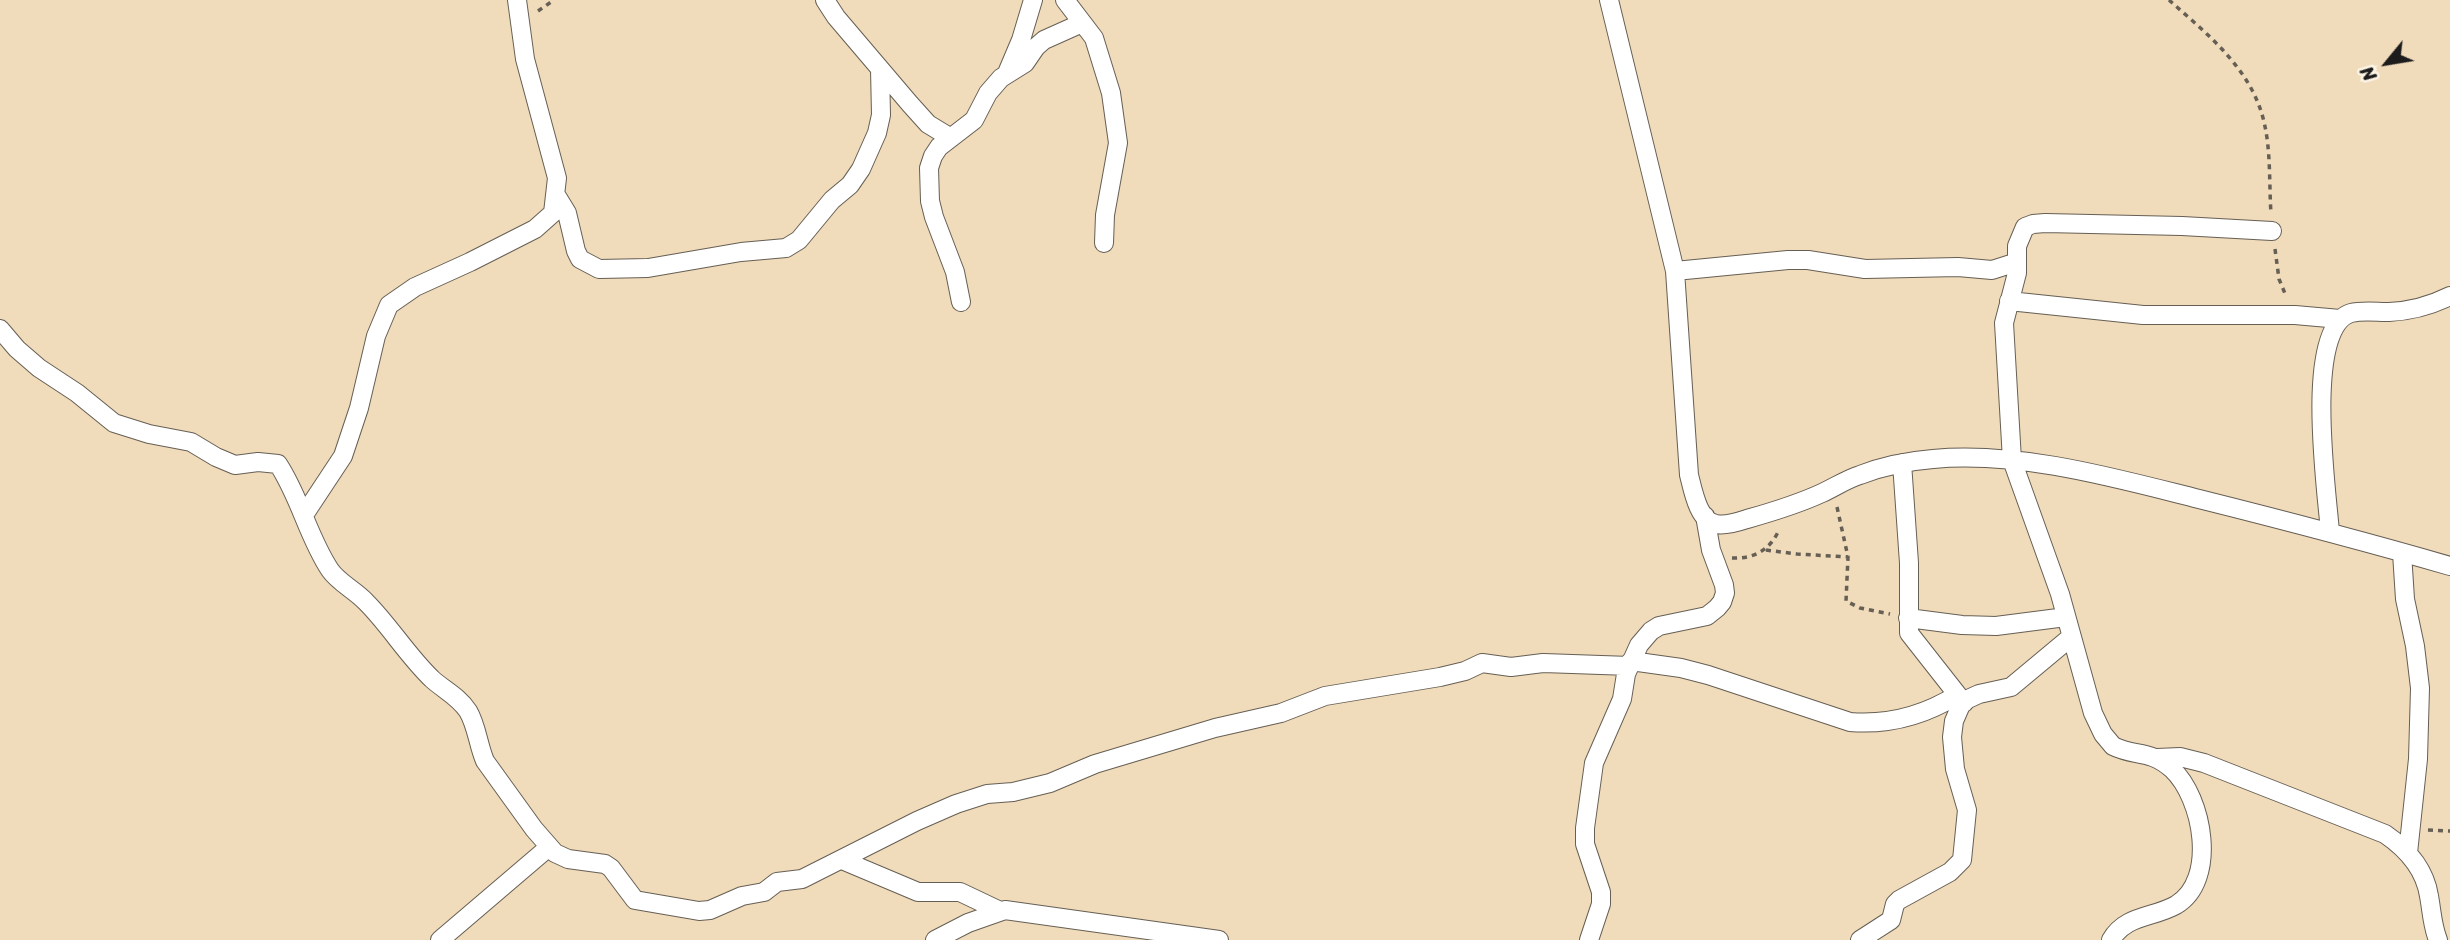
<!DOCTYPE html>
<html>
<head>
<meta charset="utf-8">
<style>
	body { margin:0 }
	#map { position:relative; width:2450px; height:940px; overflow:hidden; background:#f0dbbb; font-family:Sriracha,sans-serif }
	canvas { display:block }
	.north { position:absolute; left:2352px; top:28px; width:70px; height:70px; -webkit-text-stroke:5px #fcf5e5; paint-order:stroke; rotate:240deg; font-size:19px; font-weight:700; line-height:28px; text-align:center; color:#1c1c1c }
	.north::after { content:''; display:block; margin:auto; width:24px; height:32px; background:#1c1c1c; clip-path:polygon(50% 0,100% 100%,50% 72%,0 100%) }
</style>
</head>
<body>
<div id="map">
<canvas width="2450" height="940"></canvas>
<div class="north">N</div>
</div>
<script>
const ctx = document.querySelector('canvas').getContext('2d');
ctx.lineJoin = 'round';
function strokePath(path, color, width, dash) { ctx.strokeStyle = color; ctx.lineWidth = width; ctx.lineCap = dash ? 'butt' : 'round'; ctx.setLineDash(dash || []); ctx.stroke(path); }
const street = new Path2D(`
	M 825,0 L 836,17 L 910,104 L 928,124 L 951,138
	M 1065,0 L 1094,38 L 1111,93 L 1118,143 L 1105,215 L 1104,243
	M 1609,0 L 1675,271 L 1689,475 C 1693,490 1698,521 1716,524 C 1725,526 1738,522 1747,519 C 1772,512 1798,504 1822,493 C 1835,487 1847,479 1860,475 C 1883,466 1908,461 1933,459 C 2020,451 2115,478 2199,499 C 2283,520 2367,542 2450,566
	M 1007,73 L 1021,40 L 1033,0
	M 556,195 L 567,213 L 576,251 L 580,259 L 599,269 L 648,268 L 741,252 L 786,248 L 799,240 L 832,200 L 850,185 L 861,169 L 877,133 L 881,115 L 880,69
	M 1675,271 L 1788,260 L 1808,260 L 1865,269 L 1958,267 L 1992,270 L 2017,262
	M 2009,301 L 2143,315 L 2295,315 L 2340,319
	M 961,302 L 955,272 L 934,217 L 930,201 L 929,168 L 933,156 L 939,147 L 974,120 L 988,93 L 1001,78 L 1025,63 L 1036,47 L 1044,40 L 1082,23
	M 0,329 L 17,349 L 39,368 L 77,393 L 114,423 L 149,434 L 191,442 L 216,457 L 235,465 L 258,462 L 278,464 C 300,497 308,537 330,570 C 339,583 355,590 366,602 C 390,626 407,655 432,679 C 444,690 458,696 468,711 C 477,726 478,745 485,761 L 534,829 L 555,853 L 568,859 L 605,864 L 611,868 L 635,900 L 699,911 L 710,910 L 742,896 L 764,892 L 777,882 L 802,879 L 917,821 L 956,804 L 987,794 L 1013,792 L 1050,783 L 1095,764 L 1215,728 L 1281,713 L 1325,696 L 1440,677 L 1465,671 L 1482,663 L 1511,667 L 1543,663 L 1630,666
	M 1902,463 L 1909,563 L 1909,633 L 1964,703
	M 304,515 L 343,456 L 359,408 L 376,336 L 389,305 L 415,287 L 470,262 L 535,229 L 553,213 L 557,178 L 525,59 L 517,0
	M 2330,532 C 2327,492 2303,327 2351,313 C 2362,310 2377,312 2389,312 C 2411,311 2430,306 2450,296
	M 2402,553 L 2405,599 L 2415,646 L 2420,688 L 2418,759 L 2408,853
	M 1908,618 L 1962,625 L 1996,626 L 2066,617
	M 1631,661 L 1681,668 L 1708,675 L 1850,722 C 1888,725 1925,715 1957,695
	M 2157,758 L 2180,757 L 2204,763 L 2385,834 C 2407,849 2425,870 2429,896 C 2432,912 2432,925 2438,940
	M 842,860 L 918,892 L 960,892 L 1000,911
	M 440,940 L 549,847
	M 935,940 L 968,923 L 1005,910 L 1219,940
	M 1589,940 L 1601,904 L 1601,892 L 1585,844 L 1585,828 L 1594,763 L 1622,699 L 1626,674 L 1639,645 L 1651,631 L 1659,626 L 1707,616 L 1717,608 L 1722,602 L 1725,593 L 1724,585 L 1711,550 L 1705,516
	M 1860,940 L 1891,920 L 1895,904 L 1899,900 L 1950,872 L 1962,860 L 1967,810 L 1955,769 L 1952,737 L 1954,721 L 1961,705 L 1968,699 L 1979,694 L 2011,687 L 2071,637
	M 2111,940 C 2125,915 2153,918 2176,905 C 2218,880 2203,798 2172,769 C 2149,749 2135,757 2113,746 L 2103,734 L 2093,713 L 2060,594 L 2012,460 L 2004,323 L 2017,273 L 2017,246 L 2025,227 L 2033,224 L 2045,223 L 2182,226 L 2272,231`);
strokePath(street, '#665f54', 20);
strokePath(new Path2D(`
	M 2169,0 C 2207,34 2252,69 2264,122 C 2271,151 2269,184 2271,214
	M 538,11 L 554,0
	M 2275,249 L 2279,279 L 2286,296
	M 1837,507 L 1848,557 L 1846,601 L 1860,608 L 1890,614
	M 1766,550 L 1797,554 L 1848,557
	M 1732,558 C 1754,559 1770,550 1779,530
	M 2428,830 L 2450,831`), '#665f54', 3.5, [5, 5]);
strokePath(street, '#fff', 18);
</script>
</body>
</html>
